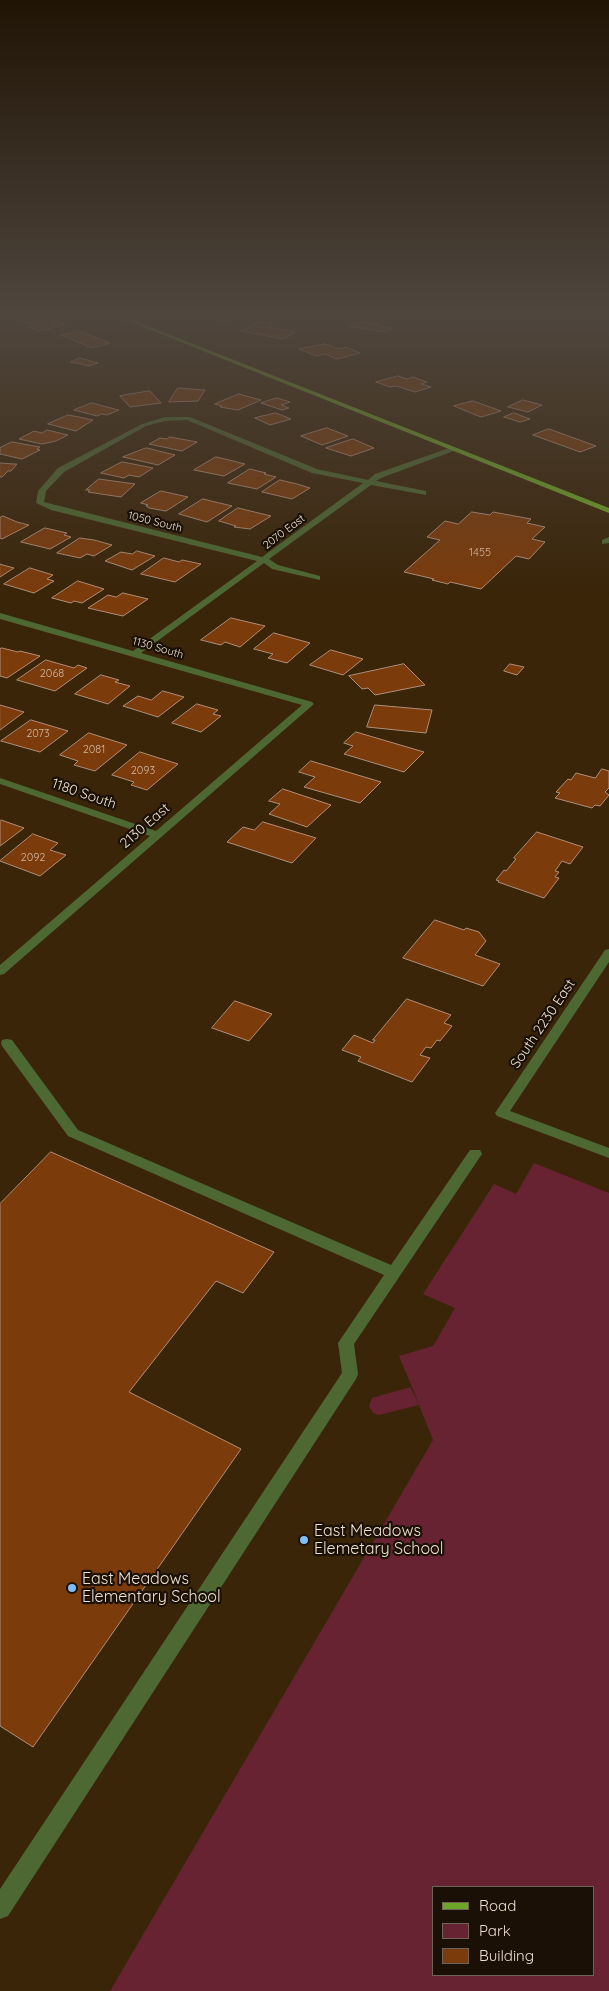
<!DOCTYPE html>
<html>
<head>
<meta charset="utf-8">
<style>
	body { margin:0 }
	#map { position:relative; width:609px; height:1991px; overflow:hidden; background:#3a2509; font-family:Quicksand,sans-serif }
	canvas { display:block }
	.legend { position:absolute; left:432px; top:1886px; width:162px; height:90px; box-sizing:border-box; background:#1a1006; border:1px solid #6e6356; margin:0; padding:6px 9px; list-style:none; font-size:15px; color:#eddfcf }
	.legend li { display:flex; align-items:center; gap:10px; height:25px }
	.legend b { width:25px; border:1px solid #6e6356 }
</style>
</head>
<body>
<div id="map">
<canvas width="609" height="1991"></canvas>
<ul class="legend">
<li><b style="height:6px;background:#6da528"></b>Road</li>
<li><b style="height:14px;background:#672331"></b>Park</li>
<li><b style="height:14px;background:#7b3b0b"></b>Building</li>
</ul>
</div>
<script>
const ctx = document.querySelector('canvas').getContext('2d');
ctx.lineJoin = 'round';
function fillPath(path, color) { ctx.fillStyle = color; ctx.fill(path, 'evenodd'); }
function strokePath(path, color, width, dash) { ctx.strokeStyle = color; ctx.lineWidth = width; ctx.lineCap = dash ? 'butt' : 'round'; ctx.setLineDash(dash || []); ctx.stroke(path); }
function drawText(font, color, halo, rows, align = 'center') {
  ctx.font = font + ' Quicksand,sans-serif'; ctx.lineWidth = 4.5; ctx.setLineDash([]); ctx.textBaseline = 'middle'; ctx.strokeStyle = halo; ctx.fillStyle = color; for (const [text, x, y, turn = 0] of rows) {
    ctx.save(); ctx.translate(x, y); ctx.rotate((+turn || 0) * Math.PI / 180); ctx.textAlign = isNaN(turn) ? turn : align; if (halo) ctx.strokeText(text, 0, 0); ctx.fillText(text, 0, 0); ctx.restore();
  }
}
fillPath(new Path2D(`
	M 534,1163 L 609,1193 L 609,1991 L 110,1991 L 433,1440 L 419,1405 L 379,1415 L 373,1413 L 369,1406 L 372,1398 L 410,1387 L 419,1404 L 399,1356 L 433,1346 L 455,1308 L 423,1294 L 494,1184 L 516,1194 ZM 433,1887 L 593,1887 L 593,1975 L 433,1975 Z`), '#672331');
const building = new Path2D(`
	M 13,317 L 48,317 L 65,325 L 39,331 L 29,327 L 35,326 Z
	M 212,317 L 239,317 L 224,322 L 209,318 Z
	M 262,322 L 273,324 L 268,327 L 295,332 L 284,339 L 241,331 Z
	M 356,322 L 380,324 L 378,326 L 392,328 L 385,332 L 349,326 Z
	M 80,331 L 110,343 L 92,348 L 61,335 Z
	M 325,344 L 339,349 L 346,347 L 360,353 L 337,359 L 325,354 L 316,356 L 299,349 Z
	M 80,358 L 98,363 L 89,366 L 71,362 Z
	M 398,376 L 407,379 L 413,377 L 427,382 L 421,384 L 431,387 L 415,392 L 396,386 L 390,387 L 376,382 Z
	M 178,388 L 205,390 L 198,401 L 169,402 Z
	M 150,391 L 161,403 L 130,407 L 120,396 Z
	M 239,394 L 261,400 L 238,410 L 220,407 L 222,406 L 215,404 Z
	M 277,398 L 290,402 L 281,405 L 289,408 L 282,410 L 261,403 Z
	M 523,400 L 542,405 L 528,412 L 508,407 Z
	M 473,401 L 501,411 L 481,417 L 454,406 Z
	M 92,403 L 118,410 L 119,410 L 107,415 L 102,414 L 97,416 L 74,410 Z
	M 276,413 L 291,419 L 270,425 L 255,418 Z
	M 514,413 L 530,419 L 520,422 L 504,417 Z
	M 68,415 L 79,417 L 93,420 L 76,431 L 48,424 Z
	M 327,428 L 348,436 L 322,445 L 301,436 Z
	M 549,429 L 596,446 L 580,452 L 533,435 Z
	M 47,430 L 68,435 L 56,441 L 42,444 L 19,439 L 34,431 L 42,433 Z
	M 170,437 L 197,442 L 182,451 L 149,444 L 160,438 L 166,439 Z
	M 353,439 L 374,448 L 351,456 L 326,448 Z
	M 12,442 L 40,447 L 37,449 L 40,450 L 22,459 L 0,454 L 0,448 Z
	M 146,448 L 147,448 L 175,455 L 158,465 L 123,457 Z
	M 216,457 L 225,459 L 245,464 L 224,476 L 194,470 Z
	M 122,462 L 128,463 L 153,468 L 139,477 L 129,475 L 124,478 L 101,473 Z
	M 0,463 L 14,464 L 17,464 L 11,471 L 8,471 L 2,477 L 0,477 Z
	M 250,469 L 266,473 L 264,474 L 276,477 L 257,489 L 228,483 Z
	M 99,479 L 135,484 L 121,497 L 88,492 L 90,490 L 86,490 Z
	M 280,480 L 297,484 L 310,488 L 292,499 L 262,492 Z
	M 161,491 L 188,497 L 166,511 L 149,508 L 146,506 L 148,505 L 141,503 Z
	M 203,499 L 232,506 L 207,522 L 179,514 Z
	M 238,508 L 271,516 L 250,529 L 234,527 L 236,526 L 219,521 Z
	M 472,512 L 490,515 L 493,512 L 531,519 L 527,523 L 545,527 L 532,539 L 545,542 L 529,559 L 516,556 L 481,589 L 450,582 L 448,584 L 432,580 L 434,579 L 404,572 L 440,540 L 427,537 L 445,521 L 458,524 Z
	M 3,516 L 17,522 L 29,525 L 2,539 L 0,538 L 0,518 Z
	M 45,528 L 67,533 L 64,535 L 71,537 L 50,549 L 21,542 Z
	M 80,538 L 94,540 L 112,545 L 94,556 L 87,554 L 80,558 L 57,553 Z
	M 137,551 L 155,556 L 132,570 L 105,561 L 121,552 L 132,554 Z
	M 164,558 L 179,562 L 182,560 L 201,564 L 175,582 L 141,574 Z
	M 0,564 L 3,565 L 14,568 L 0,577 Z
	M 30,568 L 53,575 L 47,579 L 54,581 L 34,593 L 4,584 Z
	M 78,581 L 104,589 L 82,603 L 74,601 L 71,603 L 52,598 Z
	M 123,593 L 148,599 L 123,616 L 88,608 L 108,595 L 116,597 Z
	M 231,618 L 265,626 L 240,647 L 225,642 L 221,645 L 201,640 Z
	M 274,633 L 310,643 L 287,663 L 268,658 L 273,654 L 254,649 Z
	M 2,648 L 18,652 L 20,651 L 40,656 L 7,678 L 0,676 L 0,649 Z
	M 331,650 L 363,659 L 343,675 L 310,665 Z
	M 46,660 L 74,668 L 78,665 L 87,668 L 55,691 L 17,680 Z
	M 404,664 L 425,685 L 375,695 L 368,688 L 362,689 L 349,676 Z
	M 510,664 L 524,667 L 517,675 L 504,671 Z
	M 101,675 L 119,680 L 115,682 L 130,686 L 108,704 L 75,694 Z
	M 163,691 L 184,697 L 158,717 L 123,706 L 138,696 L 151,700 Z
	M 197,704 L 218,710 L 213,714 L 221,716 L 201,732 L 172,723 Z
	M 0,705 L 24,712 L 0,730 Z
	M 375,705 L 432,710 L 426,733 L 367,727 Z
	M 31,720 L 68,731 L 40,752 L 1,741 Z
	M 356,732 L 424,752 L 404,772 L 344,754 L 353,746 L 344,743 Z
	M 89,733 L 127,745 L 95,771 L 74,765 L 78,761 L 60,755 Z
	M 140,752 L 178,764 L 147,790 L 131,785 L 134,782 L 112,775 Z
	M 311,761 L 381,782 L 360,803 L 304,787 L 315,777 L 299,772 Z
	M 602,769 L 609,771 L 609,788 L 605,792 L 609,795 L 600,806 L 595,805 L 592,808 L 555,798 L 560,793 L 556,792 L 568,779 L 571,780 L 576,773 L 595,778 Z
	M 283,789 L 331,805 L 307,827 L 269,814 L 280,804 L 269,801 Z
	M 1,820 L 24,828 L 0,846 L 0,821 Z
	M 263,822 L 316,838 L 292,863 L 227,842 L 243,827 L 254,830 Z
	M 537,832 L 583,847 L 570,864 L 562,861 L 555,871 L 559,872 L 555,877 L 559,878 L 544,898 L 498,882 L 499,881 L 496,880 L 504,870 L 506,871 L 516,859 L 514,858 Z
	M 33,834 L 58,843 L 50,850 L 66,855 L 40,876 L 0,861 Z
	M 435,920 L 464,930 L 466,928 L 479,932 L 486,941 L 475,955 L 500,964 L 483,986 L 403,958 Z
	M 407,999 L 451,1015 L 444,1023 L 452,1026 L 440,1041 L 437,1040 L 431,1048 L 426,1047 L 420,1055 L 430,1058 L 412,1082 L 358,1061 L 361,1057 L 342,1050 L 354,1035 L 373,1043 L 375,1040 L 373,1040 Z
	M 235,1001 L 272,1014 L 249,1041 L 212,1028 Z
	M 51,1152 L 274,1252 L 243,1293 L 216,1281 L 129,1392 L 241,1449 L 33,1747 L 0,1726 L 0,1204 Z`);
fillPath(building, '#7b3b0b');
strokePath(building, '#b18e7a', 1);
fillPath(new Path2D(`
	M 165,417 L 190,417 L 317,469 L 368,480 L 375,474 L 452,447 L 459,449 L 381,478 L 376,481 L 426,491 L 426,495 L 371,485 L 269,559 L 278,565 L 320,576 L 320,580 L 272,569 L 264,563 L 141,653 L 312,702 L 314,704 L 4,974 L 0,975 L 0,965 L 150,836 L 0,784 L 0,778 L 156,831 L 302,705 L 0,619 L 0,613 L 133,651 L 257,561 L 51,510 L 36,503 L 38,491 L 58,468 L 142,424 ZM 187,420 L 312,473 L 363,483 L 262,557 L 44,502 L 46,491 L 64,472 L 146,426 L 165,421 Z
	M 609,537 L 609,543 L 602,544 L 602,540 Z
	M 609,949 L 609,962 L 510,1111 L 609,1148 L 609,1158 L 497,1116 L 495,1113 L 605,950 Z
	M 7,1039 L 12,1040 L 78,1130 L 391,1265 L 470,1150 L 480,1150 L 482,1154 L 354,1344 L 358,1374 L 356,1379 L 8,1916 L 0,1919 L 0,1889 L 342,1373 L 338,1343 L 384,1275 L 68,1136 L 2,1046 L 1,1043 L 2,1040 Z`), '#4d6832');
fillPath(new Path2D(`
	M 118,317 L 125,317 L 609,508 L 609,513 Z`), '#6da528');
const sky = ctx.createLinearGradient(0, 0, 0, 595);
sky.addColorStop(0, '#201405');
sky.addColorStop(0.53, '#4f463e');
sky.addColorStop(1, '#4f463e00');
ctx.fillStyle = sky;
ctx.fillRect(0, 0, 609, 595);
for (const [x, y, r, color] of [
	[304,1540,5,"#82bcfa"],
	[72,1588,5,"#82bcfa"]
]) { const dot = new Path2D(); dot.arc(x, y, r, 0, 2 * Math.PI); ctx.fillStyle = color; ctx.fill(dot); strokePath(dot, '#1a1006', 2); }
drawText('11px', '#eddfcf', '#1a1006', [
	["1050 South",155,522,14],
	["2070 East",284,532,-37],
	["1130 South",158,648,16]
]);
drawText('11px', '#d0b69e', null, [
	["1455",480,553],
	["2068",52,674],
	["2073",38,734],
	["2081",94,750],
	["2093",143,771],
	["2092",33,858]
]);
drawText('14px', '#eddfcf', '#1a1006', [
	["1180 South",84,794,19],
	["2130 East",145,826,-41],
	["South 2230 East",543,1024,-56]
]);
drawText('16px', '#eddfcf', '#1a1006', [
	["East Meadows",314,1531],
	["Elemetary School",314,1549],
	["East Meadows",82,1579],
	["Elementary School",82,1597]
], 'left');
</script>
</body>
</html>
